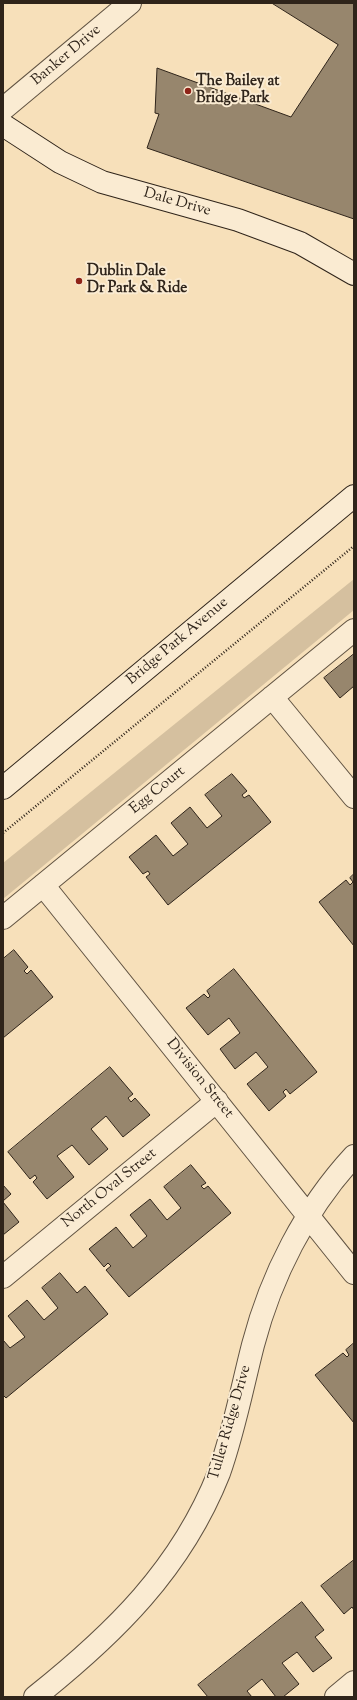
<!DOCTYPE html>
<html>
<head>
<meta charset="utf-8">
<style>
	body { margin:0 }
	#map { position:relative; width:357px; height:1700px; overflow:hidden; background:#f7e0ba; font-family:"Sorts Mill Goudy",serif }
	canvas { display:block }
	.frame { position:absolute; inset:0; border:4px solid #2f241a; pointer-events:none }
</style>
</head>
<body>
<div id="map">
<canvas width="357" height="1700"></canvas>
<div class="frame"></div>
</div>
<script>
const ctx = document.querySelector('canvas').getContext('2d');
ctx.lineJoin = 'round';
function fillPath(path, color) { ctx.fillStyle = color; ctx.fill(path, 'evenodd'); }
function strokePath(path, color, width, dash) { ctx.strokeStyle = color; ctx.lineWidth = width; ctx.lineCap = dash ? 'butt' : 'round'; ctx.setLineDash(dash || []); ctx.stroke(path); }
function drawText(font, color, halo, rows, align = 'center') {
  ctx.font = font + ' "Sorts Mill Goudy",serif'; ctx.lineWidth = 4; ctx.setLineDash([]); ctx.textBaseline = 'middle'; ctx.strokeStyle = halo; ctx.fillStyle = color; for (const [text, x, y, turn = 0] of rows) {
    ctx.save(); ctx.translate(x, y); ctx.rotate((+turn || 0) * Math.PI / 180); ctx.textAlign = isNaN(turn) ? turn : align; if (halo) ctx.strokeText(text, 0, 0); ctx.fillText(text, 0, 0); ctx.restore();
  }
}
fillPath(new Path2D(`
	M 354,579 L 354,610 L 3,899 L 3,863 Z`), '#d5c09f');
const building = new Path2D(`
	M 272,3 L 354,3 L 354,219 L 147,148 L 159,114 L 155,113 L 157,68 L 291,117 L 338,45 Z
	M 354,654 L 354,686 L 340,698 L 324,678 Z
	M 232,774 L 247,791 L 242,795 L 244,798 L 249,795 L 271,822 L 168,905 L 146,877 L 150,874 L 148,871 L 143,874 L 129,857 L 156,835 L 173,856 L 188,844 L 171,823 L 190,807 L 207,828 L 222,816 L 205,795 Z
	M 354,874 L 354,946 L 319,902 L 346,880 L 350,885 L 353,882 L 350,878 Z
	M 14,950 L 28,967 L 24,971 L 27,974 L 31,970 L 53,997 L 3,1038 L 3,959 Z
	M 234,969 L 317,1072 L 290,1094 L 286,1089 L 283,1092 L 286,1096 L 269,1111 L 247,1084 L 268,1067 L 256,1052 L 235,1069 L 220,1049 L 240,1033 L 229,1018 L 208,1035 L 186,1008 L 204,994 L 208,998 L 210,996 L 207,991 Z
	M 110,1067 L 133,1094 L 128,1098 L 131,1102 L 135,1098 L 150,1115 L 123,1137 L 106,1116 L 91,1129 L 108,1149 L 89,1165 L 72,1145 L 57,1156 L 74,1177 L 47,1199 L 33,1182 L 37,1178 L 35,1175 L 30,1179 L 8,1152 Z
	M 191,1165 L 206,1183 L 201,1186 L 204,1189 L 208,1186 L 231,1213 L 129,1297 L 106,1270 L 111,1266 L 108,1263 L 104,1267 L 89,1249 L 116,1227 L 133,1248 L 147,1236 L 130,1215 L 150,1199 L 167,1220 L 181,1208 L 164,1187 Z
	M 3,1185 L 11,1194 L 3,1201 Z
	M 3,1202 L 19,1222 L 3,1235 Z
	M 60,1273 L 77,1293 L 85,1286 L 108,1314 L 6,1398 L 3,1395 L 3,1340 L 10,1348 L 25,1337 L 8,1316 L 27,1300 L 44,1320 L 58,1308 L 42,1288 Z
	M 354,1343 L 354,1423 L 315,1375 L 343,1353 L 347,1357 L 349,1355 L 346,1350 Z
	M 354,1560 L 354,1610 L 352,1607 L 344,1614 L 321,1586 Z
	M 302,1602 L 324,1630 L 315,1637 L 332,1658 L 313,1672 L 297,1652 L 282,1663 L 299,1684 L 283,1697 L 276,1697 L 262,1679 L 247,1691 L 252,1697 L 208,1697 L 198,1685 Z`);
fillPath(building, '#97866d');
strokePath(building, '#2f241a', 1);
const street = new Path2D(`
	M 3,109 L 130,3
	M 272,697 L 354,797
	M 43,885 L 354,1273
	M 3,918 L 354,630
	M 3,1277 L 217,1101
	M 35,1697 C 114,1634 181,1569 219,1473 C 234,1431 242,1388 253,1345 C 271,1276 305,1209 354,1156
	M 336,1697 L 354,1682`);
const secondary = new Path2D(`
	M 3,125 L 60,162 L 102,182 L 238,220 L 300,243 L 354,274
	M 3,788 L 354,496`);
strokePath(street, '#615342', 24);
strokePath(secondary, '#2f241a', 24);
strokePath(new Path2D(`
	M 3,833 L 354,546`), '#2f241a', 2.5, [1, 2]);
strokePath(street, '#faebd2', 22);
strokePath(secondary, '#faebd2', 22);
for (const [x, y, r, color] of [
	[188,91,4,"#8f2418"],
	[79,281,4,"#8f2418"]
]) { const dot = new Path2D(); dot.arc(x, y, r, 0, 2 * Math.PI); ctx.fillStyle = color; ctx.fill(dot); strokePath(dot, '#faebd2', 1.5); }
drawText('15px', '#2f241a', '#faebd2', [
	["Banker Drive",67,56,-40],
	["Dale Drive",177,203,16],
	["Bridge Park Avenue",178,642,-40],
	["Egg Court",158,791,-39],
	["Division Street",199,1079,51],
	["North Oval Street",110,1189,-39],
	["Tuller Ridge Drive",231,1423,-74]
]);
drawText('bold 15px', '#2f241a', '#faebd2', [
	["The Bailey at",196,82],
	["Bridge Park",196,99],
	["Dublin Dale",87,272],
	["Dr Park & Ride",87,289]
], 'left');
</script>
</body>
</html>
